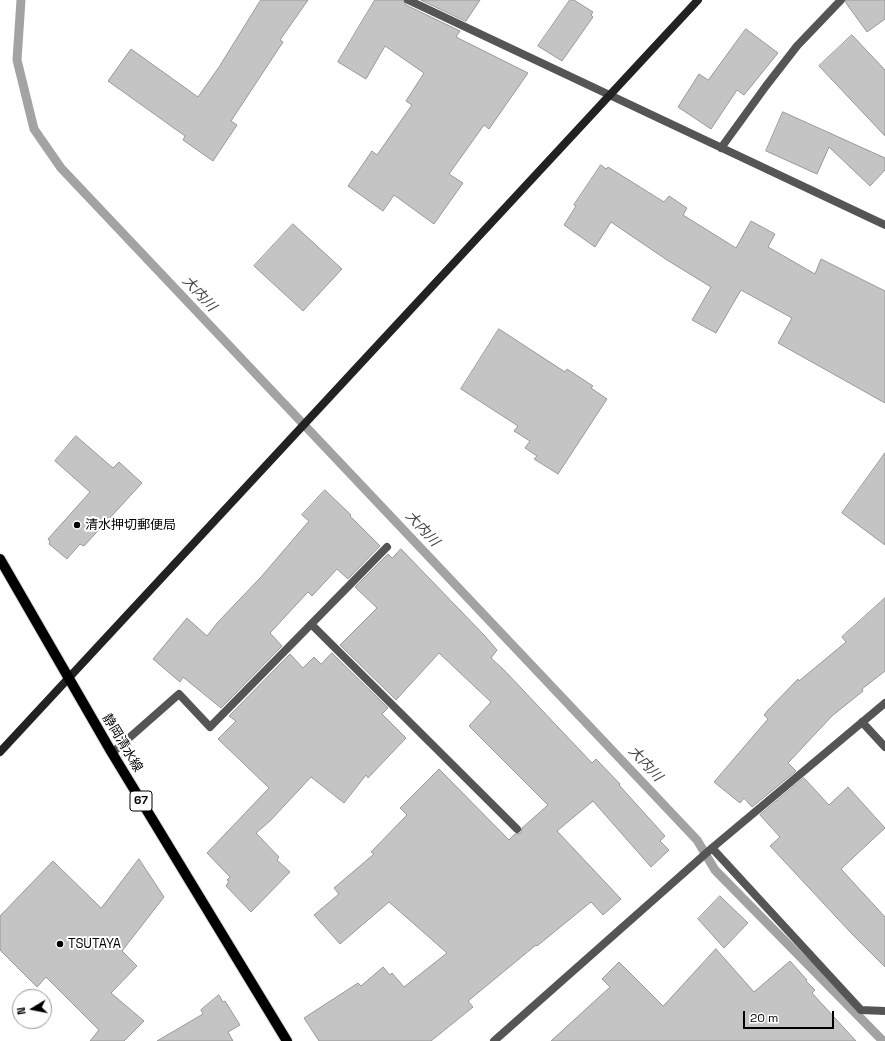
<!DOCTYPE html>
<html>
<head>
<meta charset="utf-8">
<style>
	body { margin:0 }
	#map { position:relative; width:885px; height:1041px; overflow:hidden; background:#fff; font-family:"Space Grotesk",sans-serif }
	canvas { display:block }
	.north { position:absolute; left:12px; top:989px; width:40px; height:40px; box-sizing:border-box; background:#fff; border:1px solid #999; border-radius:50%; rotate:260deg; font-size:11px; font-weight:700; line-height:16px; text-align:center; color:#000 }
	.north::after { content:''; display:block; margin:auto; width:14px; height:18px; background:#000; clip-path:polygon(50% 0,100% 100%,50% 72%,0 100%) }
	.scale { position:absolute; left:743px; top:1011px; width:91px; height:18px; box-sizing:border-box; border:2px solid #000; border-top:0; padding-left:5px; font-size:12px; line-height:14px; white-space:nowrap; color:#000; -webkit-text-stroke:3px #fff; paint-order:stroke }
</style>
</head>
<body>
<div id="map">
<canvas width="885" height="1041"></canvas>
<div class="north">N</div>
<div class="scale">20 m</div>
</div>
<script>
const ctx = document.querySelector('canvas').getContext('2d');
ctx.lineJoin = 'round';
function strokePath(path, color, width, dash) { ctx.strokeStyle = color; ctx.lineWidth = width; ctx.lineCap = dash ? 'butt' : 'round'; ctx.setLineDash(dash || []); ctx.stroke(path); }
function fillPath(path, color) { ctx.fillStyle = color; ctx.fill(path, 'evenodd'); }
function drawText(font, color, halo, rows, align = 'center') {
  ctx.font = font + ' "Space Grotesk","Noto Sans JP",sans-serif'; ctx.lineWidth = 4; ctx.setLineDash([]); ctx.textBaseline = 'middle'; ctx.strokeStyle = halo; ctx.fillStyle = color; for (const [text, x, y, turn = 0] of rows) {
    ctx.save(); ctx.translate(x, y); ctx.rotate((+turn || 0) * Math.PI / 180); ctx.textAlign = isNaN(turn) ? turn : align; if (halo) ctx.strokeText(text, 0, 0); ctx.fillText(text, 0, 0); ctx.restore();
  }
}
strokePath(new Path2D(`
	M 21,0 L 17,60 L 34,129 L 61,168 L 697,840 L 715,870 L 883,1041`), '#a3a3a3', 9);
const building = new Path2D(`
	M 261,0 L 308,0 L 280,40 L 283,42 L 231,121 L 237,125 L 213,161 L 183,140 L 185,136 L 108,81 L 131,49 L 198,97 L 219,67 Z
	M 375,0 L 403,0 L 406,5 L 460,31 L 456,37 L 528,73 L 489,129 L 484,125 L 449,174 L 463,183 L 434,224 L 394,195 L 383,211 L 348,186 L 372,151 L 377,155 L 412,105 L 406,101 L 424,73 L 385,46 L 366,79 L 338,62 Z
	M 421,0 L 480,0 L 466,21 Z
	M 570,0 L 574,0 L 593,12 L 591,15 L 593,17 L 562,61 L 538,46 Z
	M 846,0 L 885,0 L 885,19 L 867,32 L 846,3 Z
	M 746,29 L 778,53 L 744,95 L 737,90 L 711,129 L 678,107 L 699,74 L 708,80 Z
	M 852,35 L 885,70 L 885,136 L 819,66 Z
	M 783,112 L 885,158 L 885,170 L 870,186 L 829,147 L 817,174 L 766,151 Z
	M 601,165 L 606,169 L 608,167 L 664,202 L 669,196 L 687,208 L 683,215 L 736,248 L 751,221 L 775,234 L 768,247 L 815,274 L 821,259 L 885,291 L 885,403 L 778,343 L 792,318 L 741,290 L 716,333 L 692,320 L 711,287 L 667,260 L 611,222 L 595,247 L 564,225 L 576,206 L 574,205 Z
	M 293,224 L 342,269 L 303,311 L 254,266 Z
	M 499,329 L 565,372 L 567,369 L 593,386 L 591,388 L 607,399 L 558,474 L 534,459 L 537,456 L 525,448 L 530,441 L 514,431 L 518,426 L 461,389 Z
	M 76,436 L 113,468 L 119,462 L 142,483 L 84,546 L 80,544 L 67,559 L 49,544 L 50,542 L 48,539 L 90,492 L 55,461 Z
	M 885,453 L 885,545 L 842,513 Z
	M 325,490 L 351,515 L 350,516 L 380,546 L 348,579 L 337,569 L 312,596 L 308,592 L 270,633 L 282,646 L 221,708 L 183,677 L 180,682 L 153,659 L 187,618 L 207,636 L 218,622 L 261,577 L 309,521 L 302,515 Z
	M 401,549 L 484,635 L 497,650 L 491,658 L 504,670 L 592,763 L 596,759 L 620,784 L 619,785 L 665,836 L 660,841 L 669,850 L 651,867 L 593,801 L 557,831 L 621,899 L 603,915 L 591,902 L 537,946 L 536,945 L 468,1001 L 473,1007 L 431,1041 L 319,1041 L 304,1018 L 358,983 L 361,986 L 383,967 L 390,975 L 392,973 L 404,987 L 447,953 L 389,902 L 340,944 L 314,915 L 339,894 L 334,888 L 374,854 L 371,852 L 407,815 L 400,808 L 439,769 L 509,840 L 515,834 L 521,833 L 522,828 L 548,805 L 469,726 L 491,702 L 439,653 L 396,700 L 340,645 L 377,608 L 355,587 L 388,554 L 392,558 Z
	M 885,598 L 885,671 L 862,689 L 863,691 L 832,716 L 788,763 L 796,771 L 752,807 L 744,798 L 740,803 L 714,782 L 768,719 L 764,715 L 768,710 L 798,679 L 799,681 L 846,642 L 842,637 Z
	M 332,653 L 388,708 L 382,714 L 406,738 L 368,778 L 366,775 L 344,803 L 311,777 L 270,821 L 256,833 L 279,857 L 277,860 L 290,872 L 251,912 L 226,886 L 229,881 L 227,880 L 230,877 L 207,853 L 269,788 L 218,739 L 236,721 L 229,716 L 290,654 L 303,668 L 314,657 L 321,664 Z
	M 804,778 L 829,805 L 848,787 L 885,828 L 841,869 L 885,917 L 885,967 L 852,934 L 770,846 L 780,837 L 760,815 Z
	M 139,859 L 164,897 L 122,951 L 137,966 L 111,993 L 144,1021 L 124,1041 L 90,1041 L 99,1030 L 46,977 L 37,987 L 0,950 L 0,916 L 53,861 L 101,908 Z
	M 720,896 L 748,923 L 724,948 L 698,919 Z
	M 716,949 L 754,992 L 790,961 L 807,980 L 806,981 L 815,990 L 812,993 L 856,1041 L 551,1041 L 610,987 L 602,979 L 619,962 L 663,1006 Z
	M 219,995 L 223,1002 L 225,1001 L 240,1025 L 228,1032 L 233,1041 L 157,1041 L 203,1014 L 201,1010 Z`);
fillPath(building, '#c4c4c4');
strokePath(building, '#999', 1);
const primary = new Path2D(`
	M 0,559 L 112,753 L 287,1041`);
strokePath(primary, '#dbdbdb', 12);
strokePath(new Path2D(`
	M 408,0 L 885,225
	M 721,148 L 766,86 L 797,46 L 841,0
	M 311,624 L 517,829
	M 862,722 L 885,747
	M 112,753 L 179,694 L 210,727 L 387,547
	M 712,848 L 861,1010 L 885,1011
	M 494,1041 L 712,848 L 885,703`), '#555', 8);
strokePath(new Path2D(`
	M 0,752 L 698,0`), '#222', 8);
strokePath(primary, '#000', 10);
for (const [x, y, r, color] of [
	[77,525,4,"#000"],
	[60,944,4,"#000"]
]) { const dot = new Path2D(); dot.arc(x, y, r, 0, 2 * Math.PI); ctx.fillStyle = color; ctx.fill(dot); strokePath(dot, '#fff', 1.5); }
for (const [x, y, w] of [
	[141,801,22]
]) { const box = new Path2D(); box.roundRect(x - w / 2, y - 10, w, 20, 3); ctx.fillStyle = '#fff'; ctx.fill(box); strokePath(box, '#000', 1); }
drawText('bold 12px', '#000', null, [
	["67",141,801]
]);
drawText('13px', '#000', '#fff', [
	["清水押切郵便局",85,525],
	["TSUTAYA",68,944]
], 'left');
drawText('13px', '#000', '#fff', [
	["静岡清水線",122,743,59]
]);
drawText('italic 14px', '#444', '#fff', [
	["大内川",199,294,47],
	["大内川",422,529,47],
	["大内川",645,764,47]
]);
</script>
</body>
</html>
